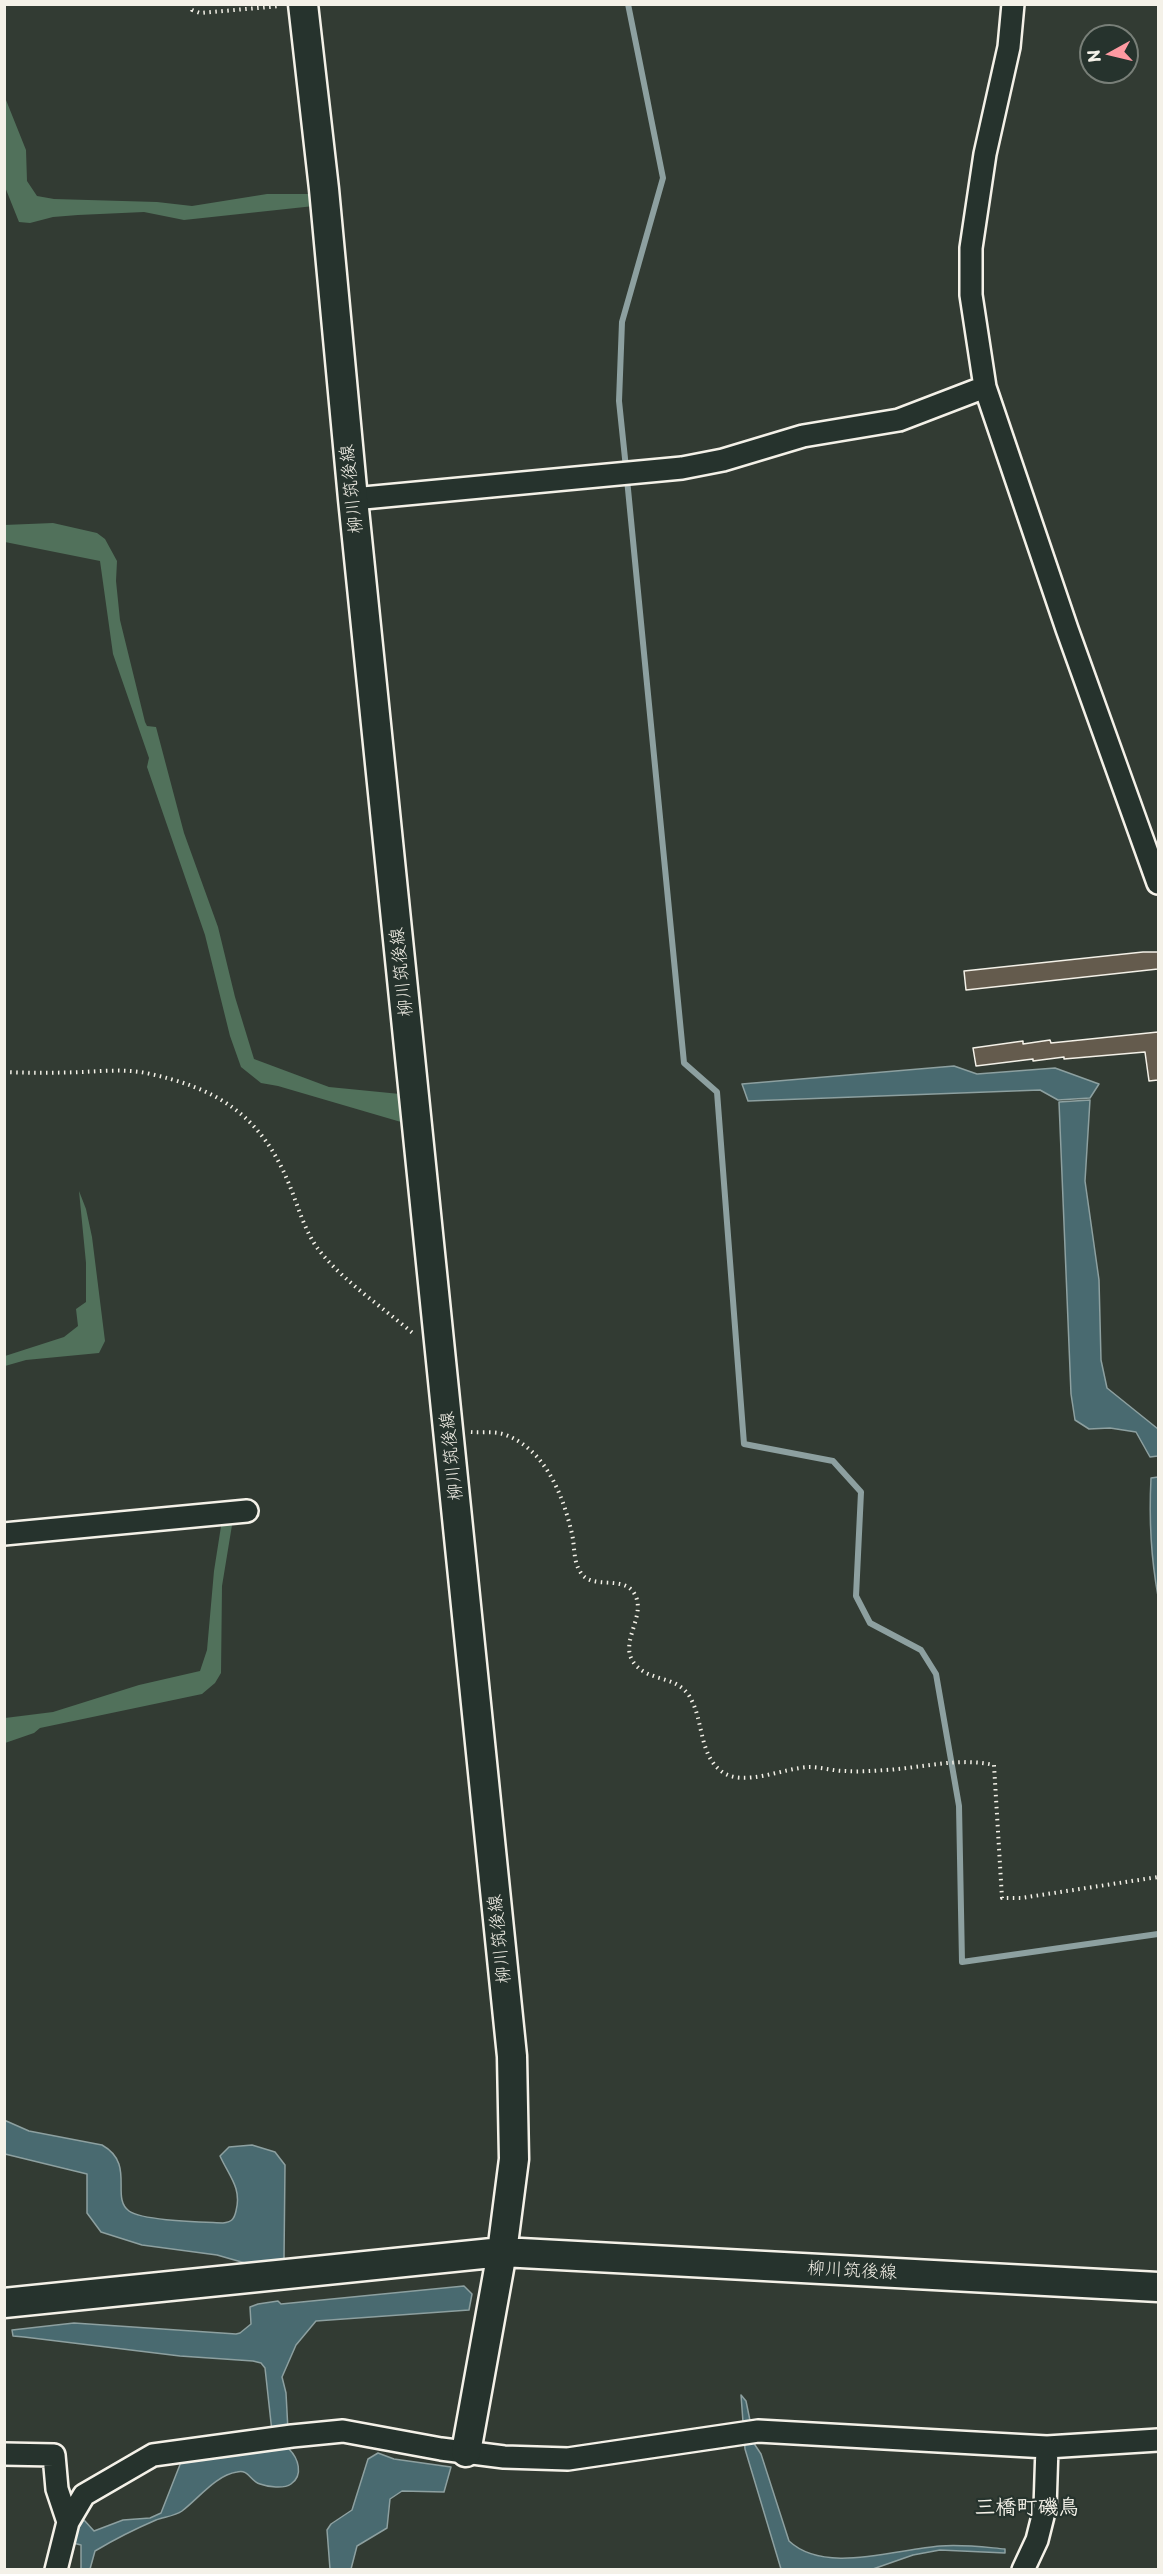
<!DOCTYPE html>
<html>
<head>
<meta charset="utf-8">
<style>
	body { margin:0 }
	#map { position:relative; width:1163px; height:2574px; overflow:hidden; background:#323b33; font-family:"Playpen Sans",sans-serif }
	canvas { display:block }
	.frame { position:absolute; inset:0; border:6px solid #f4f1e8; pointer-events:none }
	.north { position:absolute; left:1079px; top:24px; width:60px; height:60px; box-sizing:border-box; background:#26332d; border:2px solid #787f78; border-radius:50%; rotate:262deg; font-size:16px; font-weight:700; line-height:24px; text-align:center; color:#f4f1e8 }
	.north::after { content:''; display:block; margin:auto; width:21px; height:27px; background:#ff9aa2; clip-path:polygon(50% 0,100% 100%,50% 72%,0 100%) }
</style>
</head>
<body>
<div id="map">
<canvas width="1163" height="2574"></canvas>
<div class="frame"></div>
<div class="north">N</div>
</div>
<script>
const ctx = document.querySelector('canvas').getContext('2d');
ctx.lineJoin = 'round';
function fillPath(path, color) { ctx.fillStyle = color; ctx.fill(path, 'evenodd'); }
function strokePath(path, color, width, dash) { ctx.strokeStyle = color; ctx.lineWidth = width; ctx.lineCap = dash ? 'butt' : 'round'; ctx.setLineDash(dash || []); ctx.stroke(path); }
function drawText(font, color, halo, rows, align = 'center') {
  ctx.font = font + ' "Playpen Sans","Klee One",sans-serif'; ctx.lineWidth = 4.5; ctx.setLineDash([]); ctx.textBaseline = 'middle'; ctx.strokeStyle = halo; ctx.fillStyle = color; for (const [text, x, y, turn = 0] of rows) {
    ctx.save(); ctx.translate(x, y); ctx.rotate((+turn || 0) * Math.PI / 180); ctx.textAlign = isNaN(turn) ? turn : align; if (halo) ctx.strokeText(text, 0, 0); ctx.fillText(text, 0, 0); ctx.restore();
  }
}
fillPath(new Path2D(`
	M 4,95 L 26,150 L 27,181 L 37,196 L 54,199 L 157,202 L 192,206 L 267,194 L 311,194 L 314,206 L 184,220 L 144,212 L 78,215 L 53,217 L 30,223 L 19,222 L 5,187 Z
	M 53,523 L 97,533 L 105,539 L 117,561 L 116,581 L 120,620 L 145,722 L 147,726 L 156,727 L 184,833 L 218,927 L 235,997 L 254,1059 L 329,1087 L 400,1094 L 401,1122 L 278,1086 L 261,1083 L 241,1067 L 230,1036 L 205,935 L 147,767 L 149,758 L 113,654 L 100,561 L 5,542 L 4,525 Z
	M 79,1191 L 86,1209 L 92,1237 L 105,1341 L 99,1353 L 26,1360 L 5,1366 L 5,1356 L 64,1337 L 78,1326 L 76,1309 L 86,1302 L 86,1263 Z
	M 233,1519 L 222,1586 L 221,1673 L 215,1683 L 202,1694 L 40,1728 L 34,1733 L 5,1743 L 5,1718 L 53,1712 L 139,1685 L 200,1671 L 207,1650 L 214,1571 L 222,1520 Z`), '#51715b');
const water = new Path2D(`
	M 954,1066 L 977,1074 L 1055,1068 L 1099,1084 L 1090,1098 L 1058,1100 L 1040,1090 L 748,1101 L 742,1084 Z
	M 1090,1100 L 1085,1181 L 1099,1280 L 1101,1360 L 1107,1388 L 1158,1429 L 1158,1456 L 1150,1457 L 1136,1432 L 1110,1428 L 1089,1429 L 1075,1420 L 1071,1394 L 1059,1102 Z
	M 1158,1477 L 1158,1596 C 1151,1558 1149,1517 1151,1478 Z
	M 4,2120 L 29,2131 L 102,2145 C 136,2164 110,2197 129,2211 C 143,2221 204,2222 223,2223 C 231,2222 234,2220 236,2211 C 242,2188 229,2176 220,2156 L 229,2147 L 252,2145 L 275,2152 L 285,2165 L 284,2259 L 275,2265 L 252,2265 L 217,2255 L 142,2245 L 101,2232 L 87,2213 L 87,2174 L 5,2154 Z
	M 464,2286 L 472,2294 L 469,2310 L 316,2321 L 296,2345 L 282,2377 L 286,2393 L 289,2449 C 298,2458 304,2475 291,2484 C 284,2489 268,2487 260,2484 C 250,2481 249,2469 237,2472 C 216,2475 199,2498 182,2511 C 175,2516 164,2517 156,2520 C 135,2529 115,2539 95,2551 L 90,2569 L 81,2569 L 81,2545 L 69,2542 L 84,2520 L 94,2531 L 123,2520 L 150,2518 L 161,2513 L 181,2462 L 274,2450 L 265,2368 L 261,2363 L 253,2361 L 180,2356 L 24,2337 L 13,2336 L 12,2330 L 74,2323 L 236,2334 L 240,2333 L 251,2324 L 250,2307 L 258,2304 L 278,2301 L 281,2304 Z
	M 741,2395 L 746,2401 L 755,2445 L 761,2454 L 789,2541 C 824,2574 893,2550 940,2546 C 962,2544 983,2547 1005,2549 L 1005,2553 L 940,2550 L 913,2555 L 873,2569 L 781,2569 L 745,2449 Z
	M 378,2453 L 394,2459 L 451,2467 L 444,2492 L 402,2491 L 390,2499 L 387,2528 L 357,2546 L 351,2569 L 330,2569 L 327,2530 L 331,2524 L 352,2510 L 368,2459 Z`);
fillPath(water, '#496a70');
strokePath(water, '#8da0a0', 1.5);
strokePath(new Path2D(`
	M 626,468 L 619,401 L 622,322 L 663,178 L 628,4
	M 627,479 L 684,1063 L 717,1092 L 744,1444 L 833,1461 L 861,1492 L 856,1596 L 870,1623 L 921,1650 L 936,1674 L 959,1806 L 962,1962 L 1158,1934`), '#8da0a0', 6);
const building = new Path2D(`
	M 1143,952 L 1158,952 L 1158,969 L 966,990 L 964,971 Z
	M 1158,1032 L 1158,1080 L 1149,1081 L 1145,1052 L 1064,1059 L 1064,1057 L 1033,1061 L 1033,1059 L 976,1066 L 973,1048 L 1023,1041 L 1023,1044 L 1050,1040 L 1051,1043 Z`);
fillPath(building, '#645b4d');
strokePath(building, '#f4f1e8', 1.5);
const street = new Path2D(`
	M 1013,4 L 1009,47 L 985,154 L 971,248 L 971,295 L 985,387 L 1067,629 L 1158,883
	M 353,499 L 682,468 L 723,460 L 803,436 L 899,420 L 985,387
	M 4,1534 L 247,1511
	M 4,2454 L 54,2455 L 57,2489 L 68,2522
	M 56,2570 L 68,2522 L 84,2495 L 153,2455 L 292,2436 L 343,2431 L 441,2449 L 504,2457 L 568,2459 L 758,2431 L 1047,2447 L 1158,2440
	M 1023,2570 L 1037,2540 L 1045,2508 L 1047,2447`);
const secondary = new Path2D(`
	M 303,4 L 324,189 L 353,499 L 512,2056 L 514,2159 L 502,2252 L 466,2452
	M 4,2303 L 502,2252 L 1158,2287`);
strokePath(street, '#f4f1e8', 26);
strokePath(secondary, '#f4f1e8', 33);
strokePath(new Path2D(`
	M 191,4 L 192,10 L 200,13 L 281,6
	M 4,1072 C 31,1073 56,1073 82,1072 C 103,1071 125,1069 146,1073 C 217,1088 261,1115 289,1184 C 299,1208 305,1234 322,1254 C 346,1283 386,1310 415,1335
	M 471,1432 C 481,1433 493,1431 503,1434 C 545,1448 563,1495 572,1534 C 575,1547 573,1562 581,1573 C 592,1590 623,1575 634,1593 C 648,1615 618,1642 634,1663 C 650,1684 679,1673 692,1701 C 703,1723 700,1755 721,1771 C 742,1788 783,1768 809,1767 C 821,1767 833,1771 845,1771 C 858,1772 872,1771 886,1770 C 922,1768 958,1757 994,1765 L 1002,1898 L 1021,1898 L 1158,1877`), '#f4f1e8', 4, [1.5, 4.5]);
strokePath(street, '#26332d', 21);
strokePath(secondary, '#26332d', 28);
drawText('18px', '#f4f1e8', '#26332d', [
	["柳川筑後線",352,489,-96],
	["柳川筑後線",402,972,-96],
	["柳川筑後線",452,1456,-96],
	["柳川筑後線",500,1939,-96],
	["柳川筑後線",852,2271,3]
]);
drawText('bold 21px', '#f4f1e8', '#26332d', [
	["三橋町磯鳥",1027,2508]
]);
</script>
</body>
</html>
